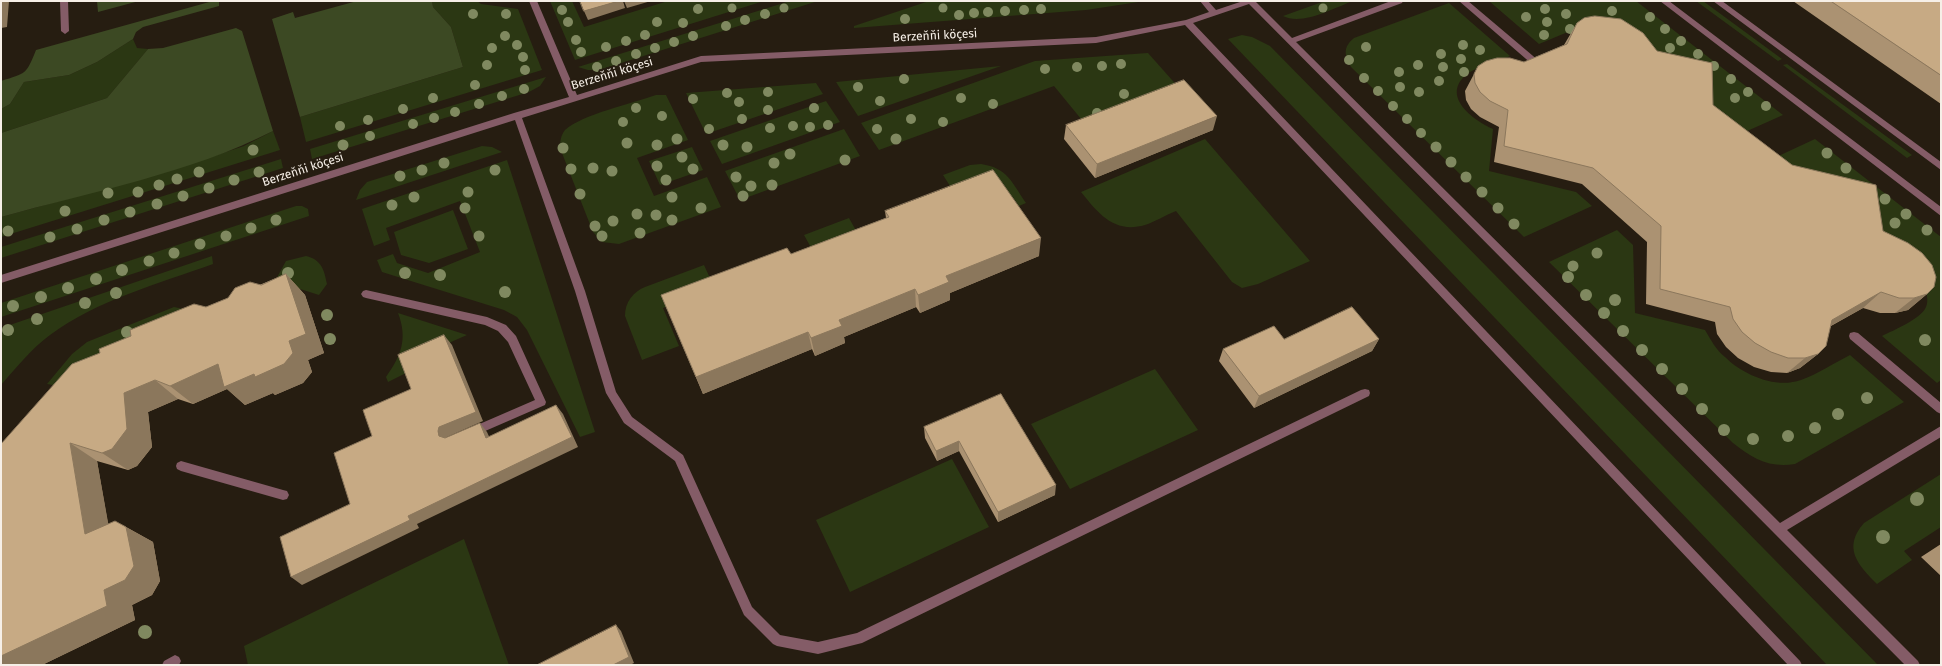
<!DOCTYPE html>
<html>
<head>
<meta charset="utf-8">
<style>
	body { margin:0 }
	#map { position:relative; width:1942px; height:666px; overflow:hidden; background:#261d11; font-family:"Fira Sans",sans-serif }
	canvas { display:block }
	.frame { position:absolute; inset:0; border:2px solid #f6efe7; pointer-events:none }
</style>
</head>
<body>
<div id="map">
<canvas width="1942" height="666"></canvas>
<div class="frame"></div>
</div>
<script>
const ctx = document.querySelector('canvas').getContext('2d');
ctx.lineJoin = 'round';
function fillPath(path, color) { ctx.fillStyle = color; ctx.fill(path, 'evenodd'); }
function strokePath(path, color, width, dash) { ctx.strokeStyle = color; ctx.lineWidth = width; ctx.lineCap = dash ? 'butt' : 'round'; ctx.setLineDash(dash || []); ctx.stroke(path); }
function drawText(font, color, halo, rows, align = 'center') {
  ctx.font = font + ' "Fira Sans",sans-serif'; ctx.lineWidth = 4; ctx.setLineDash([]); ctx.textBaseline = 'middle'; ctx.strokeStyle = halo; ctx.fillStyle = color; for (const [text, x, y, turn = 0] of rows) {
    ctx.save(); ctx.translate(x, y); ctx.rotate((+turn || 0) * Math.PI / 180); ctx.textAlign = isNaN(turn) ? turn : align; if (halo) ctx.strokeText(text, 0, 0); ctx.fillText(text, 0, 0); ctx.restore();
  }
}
fillPath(new Path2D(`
	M 432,1 L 477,1 L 481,4 L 518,9 L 542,70 L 306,142 L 300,117 L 463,67 L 451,27 L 433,7 Z
	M 550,1 L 572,1 L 584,27 L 668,1 L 764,1 L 575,60 Z
	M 790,1 L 818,1 L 599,70 L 588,70 L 578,67 Z
	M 929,1 L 1145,1 L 1086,10 L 854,28 L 854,26 Z
	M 1325,1 L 1353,1 C 1334,8 1302,26 1283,16 Z
	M 1489,1 L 1636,1 L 1783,115 L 1727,140 L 1575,29 L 1539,44 Z
	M 1696,1 L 1703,1 L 1782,59 L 1778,61 Z
	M 1449,3 L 1510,56 C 1499,61 1475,68 1467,74 C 1440,96 1473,120 1493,129 L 1489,171 L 1576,192 L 1592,206 L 1524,237 L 1351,67 C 1344,55 1343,47 1354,38 Z
	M 1242,35 L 1252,37 L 1270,46 L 1878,665 L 1827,665 L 1228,39 Z
	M 133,39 L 137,48 L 148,49 L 107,98 L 1,133 L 1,109 L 10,104 L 24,82 L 69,75 L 97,62 Z
	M 1148,53 L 1180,89 L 1086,125 L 1054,86 L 879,150 L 861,123 L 1035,61 Z
	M 1787,64 L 1912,155 L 1907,158 L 1783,65 Z
	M 1001,66 L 858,116 L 836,82 Z
	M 546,77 L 540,86 L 529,92 L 312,159 L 310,149 Z
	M 816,83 L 823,94 L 706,134 L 686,93 Z
	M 656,95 L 666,95 L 688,140 L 637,158 L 654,196 L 707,177 L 721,207 L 619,244 L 602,242 L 593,232 L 560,148 C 560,141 561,135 565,130 C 581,115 633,103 656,95 Z
	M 826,101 L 840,122 L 722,164 L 710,141 Z
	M 844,129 L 860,156 L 740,200 L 725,171 Z
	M 273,131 L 280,150 L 1,237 L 1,217 L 162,173 L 244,146 Z
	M 1205,139 L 1310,261 L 1258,284 L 1242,288 L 1232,282 L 1176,211 C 1165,215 1155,222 1145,225 C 1114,234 1098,213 1081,192 Z
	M 1815,139 L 1941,237 L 1941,380 L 1937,383 L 1882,336 C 1894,330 1921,319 1926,307 C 1929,300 1926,292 1925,286 L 1759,165 Z
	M 482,146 L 492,147 L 502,152 L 356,200 L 360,190 L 367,182 Z
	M 692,147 L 703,170 L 660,185 L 649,161 Z
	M 281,159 L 283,168 L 1,258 L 1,247 Z
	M 507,160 L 595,432 L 580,437 L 527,330 L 517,317 L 504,310 L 382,272 L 377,260 L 393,254 L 397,263 L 428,273 L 480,252 L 460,201 L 386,228 L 390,240 L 374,246 L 362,209 Z
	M 981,164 C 1008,168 1012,183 1026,203 L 1019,206 L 1012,196 L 1004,199 L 957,197 L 943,175 L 970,165 Z
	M 296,206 L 302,206 L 308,209 L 309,216 L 1,317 L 1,303 Z
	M 453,210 L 468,249 L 429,263 L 401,255 L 394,232 Z
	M 849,218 L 859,236 L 814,253 L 804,235 Z
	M 1617,230 L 1633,245 L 1635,313 L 1705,330 C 1711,340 1716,350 1725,357 C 1743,375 1776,389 1801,380 C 1818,374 1834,363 1850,355 L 1904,402 L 1795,464 C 1769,468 1753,459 1733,443 L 1549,262 Z
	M 212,256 L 213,264 C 158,284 97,300 50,335 C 31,349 16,368 1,385 L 1,328 Z
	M 306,256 C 322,260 324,270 327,284 L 319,295 L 275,281 L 286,261 Z
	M 704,265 L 715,289 L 663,308 L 679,346 L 642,360 L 625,316 C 625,302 633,292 645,287 Z
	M 174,307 L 184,309 L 81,390 L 47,384 L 72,354 L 87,342 Z
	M 398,313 L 467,335 L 403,363 L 406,373 L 388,382 L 386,377 C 401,356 408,339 398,313 Z
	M 1155,369 L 1198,430 L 1070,489 L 1031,424 Z
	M 952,459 L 989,527 L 850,592 L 816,520 Z
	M 1941,474 L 1941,527 L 1904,551 L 1912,560 L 1877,584 C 1858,565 1842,548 1864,523 Z
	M 464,539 L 509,665 L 248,665 L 244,646 Z`), '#2b3713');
fillPath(new Path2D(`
	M 97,1 L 139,1 L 98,12 Z
	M 213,1 L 219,1 L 219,6 L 143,27 L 136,32 L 133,39 L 97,62 L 69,75 L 24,82 L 10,104 L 1,109 L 1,81 C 26,73 26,75 36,50 Z
	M 357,1 L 432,1 L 433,7 L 451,27 L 463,67 L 300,117 L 272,19 L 293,12 L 295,18 Z
	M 236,28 L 242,31 L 273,131 C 191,173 90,192 1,217 L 1,133 L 107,98 L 148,49 L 163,48 Z`), '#3c4923');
fillPath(new Path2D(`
	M 60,1 L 68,1 L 69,31 L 65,34 L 61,31 Z
	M 529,1 L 537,1 L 577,95 L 701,56 L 1096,37 L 1186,20 L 1209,12 L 1200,1 L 1208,1 L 1216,10 L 1243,1 L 1255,1 L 1292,38 L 1391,1 L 1403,1 L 1402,3 L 1296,42 L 1780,523 L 1941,426 L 1941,437 L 1787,530 L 1918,661 L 1920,665 L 1905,665 L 1249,4 L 1193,23 L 1800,661 L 1802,665 L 1788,665 L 1185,25 L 1096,43 L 701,62 L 522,118 L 585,291 L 616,392 L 632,417 L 683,455 L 752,607 L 780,635 L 818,642 L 857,633 L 1361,390 L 1365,389 L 1369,390 L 1370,393 L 1369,396 L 862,643 L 818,654 L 777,646 L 773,644 L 744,615 L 675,461 L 624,423 L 606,393 L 575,291 L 515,120 L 1,283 L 1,275 L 514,113 L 569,97 Z
	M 1459,1 L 1468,1 L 1539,61 L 1539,65 L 1533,65 Z
	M 1660,1 L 1669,1 L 1941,207 L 1941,216 Z
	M 1713,1 L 1722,1 L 1941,162 L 1941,170 Z
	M 366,290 L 487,317 L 506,325 L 516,336 L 546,402 L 545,405 L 476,435 L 472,437 L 468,435 L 467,432 L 468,429 L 535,400 L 508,342 L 498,331 L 485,325 L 366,298 L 363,297 L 361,294 L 363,291 Z
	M 1854,332 L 1858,333 L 1941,403 L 1941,414 L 1937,412 L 1850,339 L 1849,336 L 1850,333 Z
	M 181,461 L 283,490 L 287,491 L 289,495 L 287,499 L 283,500 L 181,471 L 177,469 L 176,466 L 177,463 Z
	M 175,655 L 179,657 L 181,661 L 179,665 L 162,665 L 164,661 Z`), '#845c67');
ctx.fillStyle = '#808960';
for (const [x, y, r] of [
	[732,8,4.5],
	[784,8,4.5],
	[943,8,4.5],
	[1323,8,4.5],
	[698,9,5],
	[1041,9,5],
	[1545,9,5],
	[562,10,5],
	[1024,10,5],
	[1005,11,5],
	[1612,11,5],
	[988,12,5],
	[974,13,5],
	[473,14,5],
	[506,14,5],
	[765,14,5],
	[1566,14,5],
	[959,15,5],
	[1526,17,5],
	[1650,17,5],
	[905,19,5],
	[745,20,5],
	[568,22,5],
	[657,22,5],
	[1547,22,5],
	[683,23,5],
	[726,26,5],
	[1570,29,5],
	[1665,29,5],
	[645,35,5],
	[1544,35,5],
	[505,36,5],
	[693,36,5],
	[576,40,5],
	[626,41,5],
	[1681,41,5],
	[674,42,5],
	[517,45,5],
	[1463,45,5],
	[606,47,5],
	[1366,47,5],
	[492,48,5],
	[655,48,5],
	[1670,48,5],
	[1480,50,5],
	[581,52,5],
	[636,54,5],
	[1441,54,5],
	[1698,54,5],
	[523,57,5],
	[1461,59,5],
	[1349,60,5],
	[616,61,5],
	[1121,64,5],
	[487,65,5],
	[1418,65,5],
	[1102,66,5],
	[1714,66,5],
	[597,67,5],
	[1077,67,5],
	[1443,67,5],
	[1045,69,5],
	[525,70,5],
	[1399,72,5],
	[1464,72,5],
	[1364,78,5],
	[904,79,5],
	[1731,79,5],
	[1439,81,5],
	[475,85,5],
	[858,87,5],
	[1400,87,5],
	[524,89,5],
	[1378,91,5],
	[768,92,5],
	[1419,92,5],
	[1748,92,5],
	[727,93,5],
	[1124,94,5],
	[502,96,5],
	[433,98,5],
	[961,98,5],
	[1735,98,5],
	[693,99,5],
	[880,101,5],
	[739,102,5],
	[479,104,5],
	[993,104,5],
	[1393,106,5],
	[1766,106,5],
	[636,108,5],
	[814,108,5],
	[403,109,5],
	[768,110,5],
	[455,112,5],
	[1097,113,5],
	[662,116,5],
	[434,118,5],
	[742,119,5],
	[911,119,5],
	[1407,119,5],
	[368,120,5],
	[623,122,5],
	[943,122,5],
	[413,124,5],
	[828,125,5],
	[340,126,5],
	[793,126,5],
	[810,127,5],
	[770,128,5],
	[709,129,5],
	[877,129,5],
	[1421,133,5],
	[370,136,5],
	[677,139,5.5],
	[896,139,5.5],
	[627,143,5.5],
	[343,145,5.5],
	[657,145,5.5],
	[723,145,5.5],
	[747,147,5.5],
	[1436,147,5.5],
	[563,148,5.5],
	[253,150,5.5],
	[1827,153,5.5],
	[790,154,5.5],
	[682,157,5.5],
	[845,160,5.5],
	[1451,162,5.5],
	[444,163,5.5],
	[774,163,5.5],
	[657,166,5.5],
	[593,168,5.5],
	[1846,168,5.5],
	[571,169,5.5],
	[693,169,5.5],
	[422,170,5.5],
	[495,170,5.5],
	[612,171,5.5],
	[199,172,5.5],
	[259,172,5.5],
	[400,176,5.5],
	[736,177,5.5],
	[1466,177,5.5],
	[177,179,5.5],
	[234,180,5.5],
	[666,180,5.5],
	[159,185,5.5],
	[772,185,5.5],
	[751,186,5.5],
	[209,188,5.5],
	[138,192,5.5],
	[468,192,5.5],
	[1482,192,5.5],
	[108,193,5.5],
	[580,194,5.5],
	[183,196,5.5],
	[743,196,5.5],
	[414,197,5.5],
	[672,197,5.5],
	[1885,199,5.5],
	[157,204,5.5],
	[392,205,5.5],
	[465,208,5.5],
	[701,208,5.5],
	[1498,208,5.5],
	[65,211,5.5],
	[130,212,5.5],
	[637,214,5.5],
	[1906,214,5.5],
	[656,215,5.5],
	[104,220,5.5],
	[276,220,5.5],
	[672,220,5.5],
	[613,221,5.5],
	[1895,223,5.5],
	[1514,224,5.5],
	[595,226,5.5],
	[251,228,5.5],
	[77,229,5.5],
	[1927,230,5.5],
	[8,231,5.5],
	[640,233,5.5],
	[226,236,5.5],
	[479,236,5.5],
	[602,236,5.5],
	[50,237,5.5],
	[200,244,5.5],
	[174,253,5.5],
	[1597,253,5.5],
	[149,261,5.5],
	[1573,266,5.5],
	[122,270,6],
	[288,273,6],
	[405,273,6],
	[440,275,6],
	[1568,277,6],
	[96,279,6],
	[68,288,6],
	[505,292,6],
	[116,293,6],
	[1586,295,6],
	[41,297,6],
	[1615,300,6],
	[85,303,6],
	[13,306,6],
	[1604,313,6],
	[327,315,6],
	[37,319,6],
	[8,330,6],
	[1623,331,6],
	[127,332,6],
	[330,339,6],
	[1925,340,6],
	[1642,350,6],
	[1662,369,6],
	[1682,389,6],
	[1867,398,6],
	[1702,409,6],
	[1838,414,6],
	[1815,428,6],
	[1724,430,6],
	[1788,436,6],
	[1753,439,6],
	[1917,499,7],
	[1883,537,7],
	[145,632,7]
]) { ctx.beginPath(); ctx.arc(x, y, r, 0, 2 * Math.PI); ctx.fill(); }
fillPath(new Path2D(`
	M 1793,1 L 1941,1 L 1941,104 Z
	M 1577,23 L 1657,51 L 1713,105 L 1792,165 L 1883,231 L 1927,294 L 1908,310 L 1895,313 L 1880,313 L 1863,308 L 1831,326 L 1818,354 L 1800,368 L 1787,373 L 1771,372 L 1754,367 L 1738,358 L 1726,347 L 1717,334 L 1715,322 L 1646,304 L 1647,242 L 1582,184 L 1494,162 L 1499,127 L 1480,117 L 1471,109 L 1466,100 L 1465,91 L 1474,74 L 1524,62 L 1564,45 Z
	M 1066,125 L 1213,130 L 1095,178 L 1064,139 Z
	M 885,211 L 1039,256 L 950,293 L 950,300 L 920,313 L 916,307 L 844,337 L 845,343 L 815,356 L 812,349 L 703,394 L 661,295 L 791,254 L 886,218 Z
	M 286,274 L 305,295 L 324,353 L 308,360 L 312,372 L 303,383 L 275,395 L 273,393 L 245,405 L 227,389 L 193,404 L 178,399 L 148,412 L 152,447 L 137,466 L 128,470 L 97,461 L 108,524 L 126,527 L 153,542 L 160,581 L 152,595 L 132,605 L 135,620 L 42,665 L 1,665 L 1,444 L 100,353 L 206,307 Z
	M 1284,339 L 1379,339 L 1372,351 L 1254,408 L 1219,361 L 1223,349 Z
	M 1001,394 L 1055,495 L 998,522 L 959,451 L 937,461 L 925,438 L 924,427 Z
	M 1941,544 L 1941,576 L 1921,557 Z`), '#ab9272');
fillPath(new Path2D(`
	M 1,1 L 9,1 L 7,27 L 1,28 Z
	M 619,1 L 623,1 L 625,8 L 588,20 L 584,11 Z
	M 624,1 L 651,1 L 627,8 Z
	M 1217,116 L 1213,130 L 1095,178 L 1097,164 Z
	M 1041,238 L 1039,256 L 950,293 L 950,300 L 920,313 L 918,295 L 946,276 Z
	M 286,274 L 305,295 L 324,353 L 308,360 L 312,372 L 303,383 L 275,395 L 273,393 L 245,405 L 227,389 L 193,404 L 170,386 L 218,364 L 289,341 Z
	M 915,289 L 916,307 L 844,337 L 845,343 L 815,356 L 811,338 L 839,320 Z
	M 1881,292 L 1863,308 L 1814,335 L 1832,320 Z
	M 1927,294 L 1908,310 L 1895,313 L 1914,298 Z
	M 808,332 L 812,349 L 703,394 L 696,377 Z
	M 444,335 L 452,345 L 483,421 L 447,437 L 446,441 L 439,436 L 438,431 Z
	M 1379,339 L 1372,351 L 1254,408 L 1259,396 Z
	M 1818,354 L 1800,368 L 1787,373 L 1805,358 Z
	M 155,380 L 178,399 L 148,412 L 152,447 L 137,466 L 128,470 L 102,453 L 124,393 Z
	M 556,405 L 563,414 L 578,447 L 417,524 L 419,528 L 302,585 L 291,577 Z
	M 480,423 L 487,432 L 494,447 L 486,438 Z
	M 959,441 L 959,451 L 937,461 L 936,451 Z
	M 70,443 L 97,461 L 113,550 L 85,534 Z
	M 1056,485 L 1055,495 L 998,522 L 998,512 Z
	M 126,527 L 153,542 L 160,581 L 152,595 L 132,605 L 135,620 L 42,665 L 1,665 L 1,656 L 104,590 Z
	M 616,625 L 621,631 L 634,663 L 630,665 L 613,665 Z`), '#8b775c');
const building = new Path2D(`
	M 580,1 L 619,1 L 584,11 Z
	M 1831,1 L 1941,1 L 1941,75 Z
	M 1595,16 L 1621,19 L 1643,33 L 1657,51 L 1712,63 L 1713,105 L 1792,165 L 1876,185 L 1883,231 L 1908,243 L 1922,253 L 1932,265 L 1936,277 L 1934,287 L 1927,294 L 1914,298 L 1899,298 L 1881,292 L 1832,320 L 1826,346 L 1818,354 L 1805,358 L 1788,358 L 1771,352 L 1755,343 L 1742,332 L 1733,319 L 1730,307 L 1660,289 L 1661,226 L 1593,168 L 1504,146 L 1508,110 L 1490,101 L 1480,92 L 1475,83 L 1474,74 L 1478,66 L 1486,61 L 1497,58 L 1510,58 L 1524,62 L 1567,44 L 1577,23 L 1584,18 Z
	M 1184,80 L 1217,116 L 1097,164 L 1066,125 Z
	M 993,170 L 1041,238 L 946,276 L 949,282 L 918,295 L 915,289 L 839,320 L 842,326 L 811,338 L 808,332 L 696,377 L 661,295 L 787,248 L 791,254 L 889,217 L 885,211 Z
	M 286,274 L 306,334 L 289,341 L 293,353 L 284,364 L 255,377 L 254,374 L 224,387 L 218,364 L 170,386 L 155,380 L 124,393 L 127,429 L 112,449 L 102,453 L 70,443 L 85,534 L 115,521 L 126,527 L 134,566 L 125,580 L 104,590 L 107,606 L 1,656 L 1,444 L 72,364 L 100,353 L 99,349 L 131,336 L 130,330 L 194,304 L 206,307 L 228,298 L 235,288 L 250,282 L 261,285 Z
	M 1352,307 L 1379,339 L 1259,396 L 1223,349 L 1274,326 L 1284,339 Z
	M 444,335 L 476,412 L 439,427 L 438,431 L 439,436 L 445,438 L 480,423 L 486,438 L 556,405 L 572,437 L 408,516 L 410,520 L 291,577 L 280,537 L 350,504 L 334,453 L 372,436 L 363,410 L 411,389 L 398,355 Z
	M 1001,394 L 1056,485 L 998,512 L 959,441 L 936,451 L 924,427 Z
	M 616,625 L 629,657 L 613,665 L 537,665 Z`);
fillPath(building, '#c7aa84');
strokePath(building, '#8b775c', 1);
drawText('12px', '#f6efe7', '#261d11', [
	["Berzeňňi köçesi",935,36,-3],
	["Berzeňňi köçesi",612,74,-17],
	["Berzeňňi köçesi",303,170,-18]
]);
</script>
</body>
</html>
